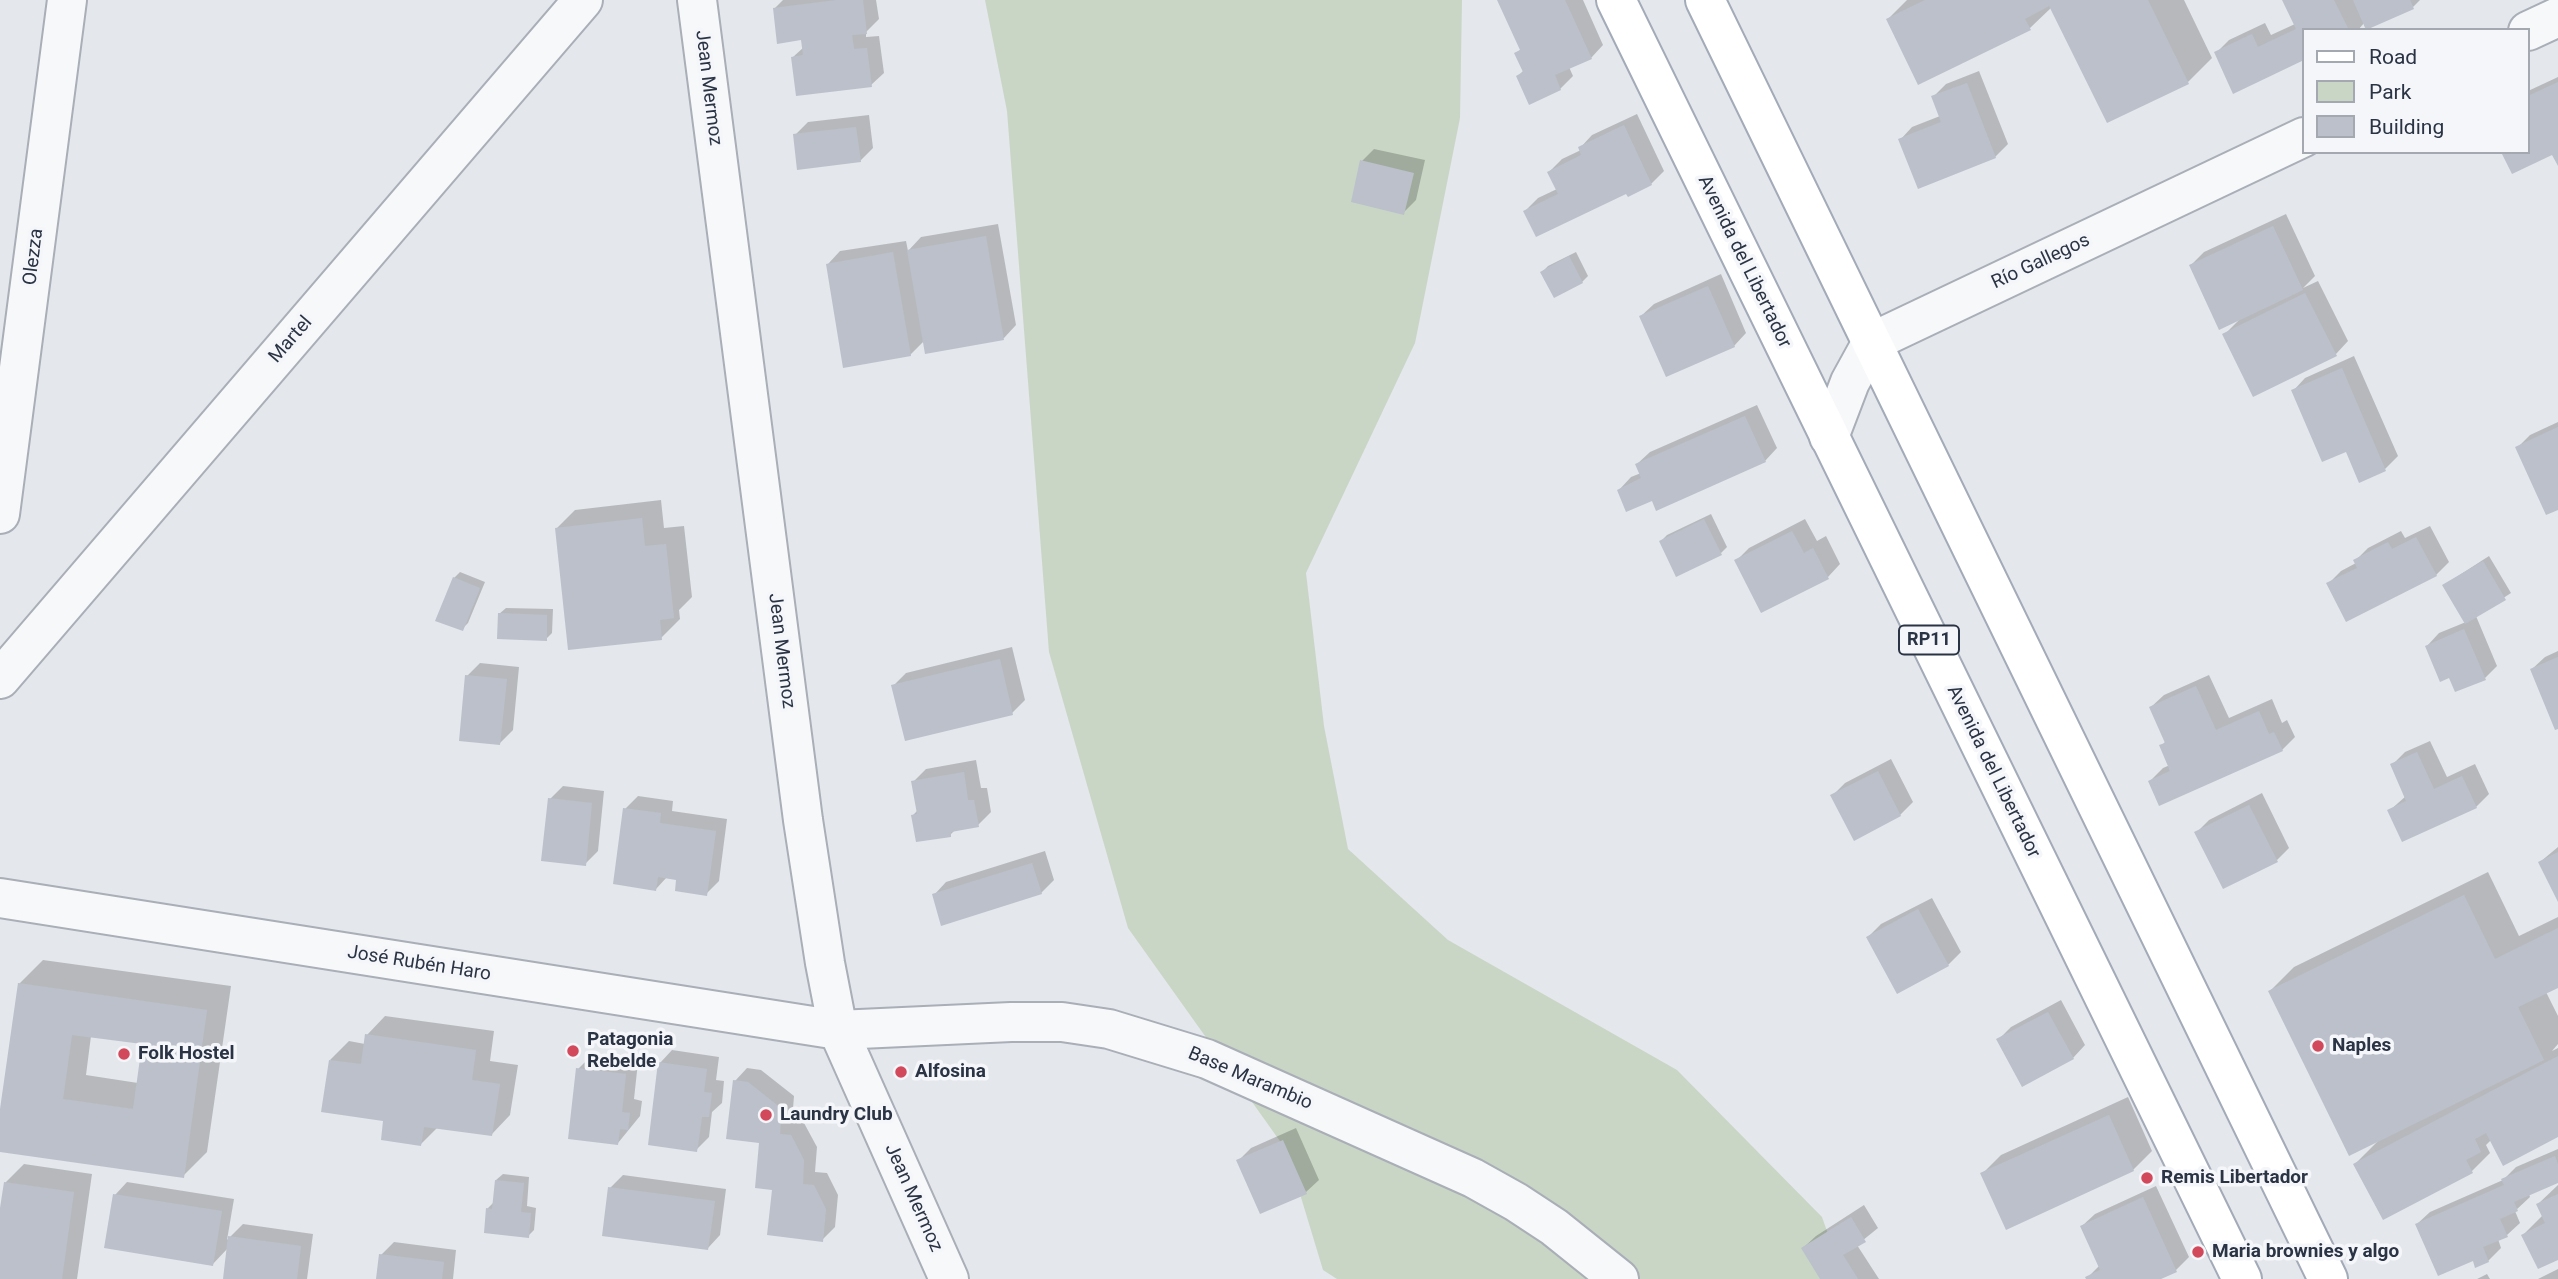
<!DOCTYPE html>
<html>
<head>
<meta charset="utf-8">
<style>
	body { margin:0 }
	#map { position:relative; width:2558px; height:1279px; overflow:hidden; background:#e4e7ec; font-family:Roboto,sans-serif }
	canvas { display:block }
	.legend { position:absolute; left:2302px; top:28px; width:228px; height:126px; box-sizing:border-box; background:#f4f6f9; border:2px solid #a4a8b1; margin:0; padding:9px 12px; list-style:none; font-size:21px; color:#2b3445 }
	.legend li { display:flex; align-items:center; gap:14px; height:35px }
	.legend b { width:35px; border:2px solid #a4a8b1 }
</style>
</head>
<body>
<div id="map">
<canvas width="2558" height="1279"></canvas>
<ul class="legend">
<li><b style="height:9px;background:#fff"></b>Road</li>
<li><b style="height:19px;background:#c9d6c5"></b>Park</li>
<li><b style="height:19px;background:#bbc0ca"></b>Building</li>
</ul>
</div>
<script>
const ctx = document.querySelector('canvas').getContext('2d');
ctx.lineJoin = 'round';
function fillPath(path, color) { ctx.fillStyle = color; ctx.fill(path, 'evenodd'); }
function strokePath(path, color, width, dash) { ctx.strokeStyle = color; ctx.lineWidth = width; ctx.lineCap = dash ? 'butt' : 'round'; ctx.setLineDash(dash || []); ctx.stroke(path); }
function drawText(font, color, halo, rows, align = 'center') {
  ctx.font = font + ' Roboto,sans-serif'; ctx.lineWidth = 7; ctx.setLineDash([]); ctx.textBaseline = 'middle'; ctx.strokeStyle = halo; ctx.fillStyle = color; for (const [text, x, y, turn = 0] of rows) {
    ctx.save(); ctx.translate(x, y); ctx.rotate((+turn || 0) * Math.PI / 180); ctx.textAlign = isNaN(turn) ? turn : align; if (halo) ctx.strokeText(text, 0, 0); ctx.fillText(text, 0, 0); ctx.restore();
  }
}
fillPath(new Path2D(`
	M 985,0 L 1462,0 L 1460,118 L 1415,343 L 1306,573 L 1324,726 L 1348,849 L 1448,940 L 1677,1070 L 1822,1217 L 1844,1279 L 1337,1279 L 1323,1270 L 1287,1151 L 1128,928 L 1049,652 L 1007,111 Z`), '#c9d6c5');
fillPath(new Path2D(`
	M 783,0 L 876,0 L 879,19 L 866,32 L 866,37 L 879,36 L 884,73 L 871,85 L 793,57 L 804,47 L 803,38 L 775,8 Z
	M 1498,0 L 1583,0 L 1603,45 L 1591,58 L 1569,67 L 1573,76 L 1560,89 L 1518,76 L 1524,70 L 1516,54 L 1521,49 Z
	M 1907,0 L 2184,0 L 2212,58 L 2188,82 L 2052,7 L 2030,28 L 1919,82 L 1888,19 Z
	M 2284,0 L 2420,0 L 2413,7 L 2365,22 L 2358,30 L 2304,30 L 2304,58 L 2234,92 L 2216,53 L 2229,40 L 2265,23 L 2271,35 L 2295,24 Z
	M 1979,71 L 2008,144 L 1995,157 L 1918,187 L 1900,140 L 1912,127 L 1940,116 L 1933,97 L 1946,84 Z
	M 2558,77 L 2558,162 L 2553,152 L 2528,152 L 2528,91 Z
	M 1637,114 L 1664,171 L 1651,184 L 1627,191 L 1525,211 L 1538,198 L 1557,189 L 1549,172 L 1562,159 L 1581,150 L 1580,148 L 1592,135 Z
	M 869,115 L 873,148 L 860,161 L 795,135 L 808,122 Z
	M 1374,149 L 1425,160 L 1416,200 L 1403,213 L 1362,161 Z
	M 2286,214 L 2315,276 L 2303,288 L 2318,281 L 2348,341 L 2336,354 L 2224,335 L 2240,319 L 2191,265 L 2204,252 Z
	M 998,224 L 1016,325 L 1004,338 L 925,340 L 910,355 L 828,264 L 840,251 L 906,241 L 908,251 L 921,237 Z
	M 1576,252 L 1588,276 L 1582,282 L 1542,272 L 1548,266 Z
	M 1721,274 L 1746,333 L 1734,346 L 1641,316 L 1654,304 Z
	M 2354,356 L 2398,456 L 2385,469 L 2347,449 L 2293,391 L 2305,378 Z
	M 1757,405 L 1777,448 L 1765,461 L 1619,490 L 1631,477 L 1641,473 L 1637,464 L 1650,452 Z
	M 2558,422 L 2558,508 L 2517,448 L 2530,435 Z
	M 661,500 L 664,528 L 684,526 L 692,597 L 679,610 L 680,619 L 661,638 L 556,529 L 575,510 Z
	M 1711,514 L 1727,547 L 1721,553 L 1661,541 L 1667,535 Z
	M 1805,519 L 1817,541 L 1826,536 L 1840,564 L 1828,577 L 1736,561 L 1749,548 Z
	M 2430,526 L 2449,562 L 2436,575 L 2329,583 L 2341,571 L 2356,563 L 2355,561 L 2368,548 L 2401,531 L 2405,538 Z
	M 2489,556 L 2511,593 L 2476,616 L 2497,666 L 2485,678 L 2450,676 L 2427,646 L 2439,633 L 2466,622 L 2444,585 Z
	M 460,572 L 485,582 L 468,623 L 462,629 L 454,578 Z
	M 506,608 L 553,609 L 552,633 L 546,639 L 499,614 Z
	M 1012,647 L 1025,700 L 1012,713 L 893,686 L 906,673 Z
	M 2558,651 L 2558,727 L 2532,669 L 2545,657 Z
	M 480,663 L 519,667 L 513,730 L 500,743 L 467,676 Z
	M 2209,675 L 2229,718 L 2272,699 L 2282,723 L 2287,720 L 2295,737 L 2282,750 L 2150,781 L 2163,768 L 2170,765 L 2161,746 L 2166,741 L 2151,707 L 2164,695 Z
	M 2430,741 L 2447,777 L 2475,764 L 2489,794 L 2476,807 L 2389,811 L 2406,796 L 2392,765 L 2405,752 Z
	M 1891,759 L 1913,802 L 1900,815 L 1832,796 L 1845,783 Z
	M 976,760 L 981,788 L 987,788 L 991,812 L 978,825 L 956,829 L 950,835 L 913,815 L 918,810 L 913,782 L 926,769 Z
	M 563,786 L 604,791 L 598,851 L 585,864 L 550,799 Z
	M 2262,793 L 2289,848 L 2277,860 L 2196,833 L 2209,820 Z
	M 638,796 L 673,801 L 672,811 L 727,819 L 719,881 L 706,894 L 678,879 L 667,877 L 656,889 L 625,809 Z
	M 2558,847 L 2558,898 L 2540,862 Z
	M 1045,851 L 1054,880 L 1041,893 L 934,895 L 946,882 Z
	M 2488,872 L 2519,936 L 2558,917 L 2558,986 L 2546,992 L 2558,1016 L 2558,1044 L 2552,1051 L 2558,1048 L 2558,1135 L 2491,1140 L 2486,1145 L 2490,1153 L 2472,1171 L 2355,1164 L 2380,1139 L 2270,991 L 2294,967 Z
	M 1932,898 L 1961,952 L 1948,965 L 1868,937 L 1881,924 Z
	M 43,960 L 231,986 L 207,1152 L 183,1176 L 0,1150 L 0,1121 L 19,984 ZM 91,1036 L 144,1043 L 138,1083 L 86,1075 Z
	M 2061,1000 L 2085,1045 L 2073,1058 L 1998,1040 L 2011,1027 Z
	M 385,1016 L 494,1031 L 490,1061 L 518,1065 L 510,1115 L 492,1134 L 438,1127 L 421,1144 L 385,1120 L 330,1060 L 349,1041 L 365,1044 L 367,1035 Z
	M 672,1050 L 719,1057 L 716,1080 L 724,1081 L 722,1103 L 712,1112 L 709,1137 L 696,1150 L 660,1063 Z
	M 591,1056 L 638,1062 L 634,1099 L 642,1101 L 640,1116 L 618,1143 L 578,1069 Z
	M 747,1068 L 761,1070 L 794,1096 L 792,1122 L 804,1123 L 817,1147 L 815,1172 L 827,1173 L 838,1195 L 835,1227 L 822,1240 L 774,1188 L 761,1142 L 735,1081 Z
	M 2128,1097 L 2152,1151 L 2133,1170 L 1982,1174 L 2001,1155 Z
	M 1296,1128 L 1319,1180 L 1306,1192 L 1238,1161 L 1251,1148 Z
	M 2558,1149 L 2558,1181 L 2529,1194 L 2530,1197 L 2515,1211 L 2520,1223 L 2507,1235 L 2498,1239 L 2501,1248 L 2488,1261 L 2474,1259 L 2417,1224 L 2430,1212 L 2503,1180 L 2516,1167 Z
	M 24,1164 L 92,1174 L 77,1279 L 0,1279 L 0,1220 L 5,1183 Z
	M 503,1174 L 529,1177 L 527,1206 L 536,1208 L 534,1230 L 528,1236 L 487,1209 L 494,1202 L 496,1180 Z
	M 623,1175 L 726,1189 L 720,1235 L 708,1248 L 610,1188 Z
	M 127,1182 L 234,1199 L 227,1240 L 243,1224 L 313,1234 L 307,1279 L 224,1279 L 228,1248 L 212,1265 L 115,1195 Z
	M 2558,1185 L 2558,1258 L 2523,1235 L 2543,1215 L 2538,1204 Z
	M 2156,1186 L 2189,1257 L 2176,1270 L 2157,1279 L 2088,1279 L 2088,1277 L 2100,1265 L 2082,1226 L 2095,1214 Z
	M 1864,1205 L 1878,1228 L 1857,1245 L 1879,1279 L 1822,1279 L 1803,1248 L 1816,1236 Z
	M 394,1242 L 456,1250 L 453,1279 L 378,1279 L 381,1255 Z
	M 2558,1269 L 2558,1279 L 2538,1279 Z
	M 2487,1274 L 2490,1279 L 2477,1279 Z`), '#0003');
fillPath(new Path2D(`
	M 837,0 L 863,0 L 867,34 L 852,35 L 854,49 L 867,48 L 872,87 L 796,96 L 791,57 L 803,55 L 801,40 L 777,44 L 773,8 Z
	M 1497,0 L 1565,0 L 1592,59 L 1555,75 L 1561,90 L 1529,105 L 1516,76 L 1523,72 L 1514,53 L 1520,50 Z
	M 1925,0 L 2148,0 L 2189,84 L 2107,123 L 2049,6 L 2025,19 L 2031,30 L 1918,85 L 1886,19 Z
	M 2282,0 L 2334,0 L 2349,30 L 2304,30 L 2304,60 L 2233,94 L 2214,52 L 2252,34 L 2258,47 L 2296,29 Z
	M 2353,0 L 2410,0 L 2414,9 L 2366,30 Z
	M 2558,82 L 2558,166 L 2552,155 L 2512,174 L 2501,152 L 2528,152 L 2528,96 Z
	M 1967,83 L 1996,158 L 1918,189 L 1898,139 L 1941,122 L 1931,96 Z
	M 1624,125 L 1652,185 L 1628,197 L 1626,194 L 1536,237 L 1523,211 L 1558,194 L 1547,172 L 1581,155 L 1578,147 Z
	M 856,127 L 861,162 L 797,170 L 793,134 Z
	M 1360,160 L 1414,173 L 1404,215 L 1351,202 Z
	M 2273,226 L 2303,290 L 2219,330 L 2189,265 Z
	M 986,236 L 1004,340 L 925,354 L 907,250 Z
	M 893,252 L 911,356 L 843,368 L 826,264 Z
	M 1569,256 L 1583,283 L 1554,298 L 1540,272 Z
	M 1708,286 L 1735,347 L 1666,377 L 1639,316 Z
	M 2305,293 L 2337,356 L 2253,397 L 2222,334 Z
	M 2342,368 L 2386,471 L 2359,483 L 2346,452 L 2322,462 L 2291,390 Z
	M 1745,416 L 1766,462 L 1656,511 L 1652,501 L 1626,512 L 1617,490 L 1641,478 L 1635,464 Z
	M 2558,427 L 2558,510 L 2546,515 L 2515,447 Z
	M 642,518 L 645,546 L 666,544 L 674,618 L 660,620 L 662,640 L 568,650 L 555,528 Z
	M 1704,519 L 1722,555 L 1676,577 L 1659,541 Z
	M 1792,531 L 1804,553 L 1813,548 L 1829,579 L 1761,613 L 1734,560 Z
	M 2416,537 L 2437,576 L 2346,622 L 2326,583 L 2357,568 L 2353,560 L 2388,542 L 2392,549 Z
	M 2483,561 L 2506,600 L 2465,624 L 2442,585 Z
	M 453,577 L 480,588 L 463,631 L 435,621 Z
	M 498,613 L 547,615 L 547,641 L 497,639 Z
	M 2464,629 L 2486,680 L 2455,692 L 2449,678 L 2440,682 L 2425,646 Z
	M 2558,657 L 2558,729 L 2555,730 L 2530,669 Z
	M 1000,659 L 1013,715 L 905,741 L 891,685 Z
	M 465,675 L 507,679 L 500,745 L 459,741 Z
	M 2196,686 L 2216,730 L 2259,711 L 2269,734 L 2274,732 L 2283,751 L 2159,806 L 2148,781 L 2170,771 L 2159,745 L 2165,743 L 2149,707 Z
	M 2417,752 L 2434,789 L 2462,776 L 2477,808 L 2402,842 L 2387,810 L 2406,801 L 2390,764 Z
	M 1878,771 L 1901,816 L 1854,841 L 1830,795 Z
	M 964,772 L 968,800 L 974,800 L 979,827 L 951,832 L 951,837 L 916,842 L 911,815 L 917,814 L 911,781 Z
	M 548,798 L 592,803 L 586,866 L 541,861 Z
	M 2249,805 L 2278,862 L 2223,889 L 2194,832 Z
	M 623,808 L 661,813 L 660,823 L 716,831 L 707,896 L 675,891 L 676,880 L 658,877 L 656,891 L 613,884 Z
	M 2558,852 L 2558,902 L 2538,862 Z
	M 1032,863 L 1042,894 L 941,926 L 932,894 Z
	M 2464,895 L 2495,959 L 2558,928 L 2558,988 L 2518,1007 L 2544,1060 L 2349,1156 L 2268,991 Z
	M 1918,909 L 1949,966 L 1897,994 L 1866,937 Z
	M 18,983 L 207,1010 L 184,1178 L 0,1152 L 0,1109 ZM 72,1035 L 142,1044 L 133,1109 L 63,1099 Z
	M 2048,1012 L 2074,1059 L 2022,1087 L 1996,1039 Z
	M 365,1034 L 476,1050 L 472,1080 L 500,1084 L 492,1136 L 424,1127 L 421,1146 L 381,1140 L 383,1121 L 321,1112 L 329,1060 L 361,1064 Z
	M 2558,1056 L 2558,1137 L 2503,1166 L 2486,1133 L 2475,1139 L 2481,1152 L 2466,1160 L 2473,1173 L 2383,1220 L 2353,1164 Z
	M 658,1062 L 707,1069 L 704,1092 L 712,1093 L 709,1117 L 702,1117 L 697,1152 L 648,1145 Z
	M 576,1068 L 626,1074 L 622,1112 L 630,1113 L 628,1130 L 620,1129 L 618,1145 L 568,1139 Z
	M 733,1080 L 748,1082 L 782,1109 L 780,1134 L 791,1135 L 804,1160 L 803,1184 L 814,1185 L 826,1209 L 823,1242 L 767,1235 L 772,1190 L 755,1188 L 759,1143 L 726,1139 Z
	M 2109,1115 L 2134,1171 L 2006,1230 L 1980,1173 Z
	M 1283,1140 L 1307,1194 L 1260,1214 L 1236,1160 Z
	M 2555,1156 L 2558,1164 L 2558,1183 L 2514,1202 L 2518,1211 L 2500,1219 L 2508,1237 L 2483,1247 L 2489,1262 L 2475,1268 L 2473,1261 L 2438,1276 L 2415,1224 L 2504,1185 L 2501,1179 Z
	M 495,1180 L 524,1183 L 521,1212 L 531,1213 L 529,1238 L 484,1233 L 486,1208 L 492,1209 Z
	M 4,1182 L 74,1192 L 62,1279 L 0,1279 L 0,1208 Z
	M 608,1187 L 715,1201 L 708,1250 L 602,1236 Z
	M 113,1194 L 222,1211 L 213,1266 L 104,1248 Z
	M 2558,1194 L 2558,1260 L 2538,1269 L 2521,1235 L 2545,1223 L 2536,1204 Z
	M 2143,1197 L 2177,1272 L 2161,1279 L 2086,1279 L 2085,1277 L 2100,1270 L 2080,1226 Z
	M 1851,1217 L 1866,1242 L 1843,1255 L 1858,1279 L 1820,1279 L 1801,1248 Z
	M 228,1236 L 301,1246 L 297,1279 L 223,1279 Z
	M 379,1254 L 444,1262 L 442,1279 L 376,1279 Z`), '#bbc0ca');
const street = new Path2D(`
	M 697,0 L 803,820 L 825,963 L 838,1030 L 949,1279
	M 2528,31 L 2558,17
	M 1829,437 L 1850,382 L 1872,342 L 2304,137
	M 0,514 L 67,0
	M 0,679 L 583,0
	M 0,898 L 838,1030 L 1011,1022 L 1062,1022 L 1109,1029 L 1207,1059 L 1473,1178 L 1516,1202 L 1554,1227 L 1619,1279`);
const primary = new Path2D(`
	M 1616,0 L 2242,1279
	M 1705,0 L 2328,1279`);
strokePath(street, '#a9aeb7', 42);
strokePath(primary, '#a3abb8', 42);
strokePath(street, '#f7f8fa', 38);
strokePath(primary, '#fff', 38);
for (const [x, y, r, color] of [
	[2318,1046,7,"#d1495b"],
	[573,1051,7,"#d1495b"],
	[124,1054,7,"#d1495b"],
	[901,1072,7,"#d1495b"],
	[766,1115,7,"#d1495b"],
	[2147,1178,7,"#d1495b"],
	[2198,1252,7,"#d1495b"]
]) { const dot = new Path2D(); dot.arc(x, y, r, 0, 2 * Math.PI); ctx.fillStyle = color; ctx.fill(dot); strokePath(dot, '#f4f6f9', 2.5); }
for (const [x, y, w] of [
	[1929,640,60]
]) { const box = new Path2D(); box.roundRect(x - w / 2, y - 14.5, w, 29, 5); ctx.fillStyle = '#f4f6f9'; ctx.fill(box); strokePath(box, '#2b3445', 2); }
drawText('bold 18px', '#2b3445', null, [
	["RP11",1929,640]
]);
drawText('19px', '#2b3445', '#f4f6f9', [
	["Jean Mermoz",708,88,83],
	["Olezza",34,257,-83],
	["Avenida del Libertador",1744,262,64],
	["Río Gallegos",2041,262,-25],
	["Martel",291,340,-49],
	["Jean Mermoz",781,651,83],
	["Avenida del Libertador",1993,772,64],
	["José Rubén Haro",419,964,9],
	["Base Marambio",1250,1079,23],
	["Jean Mermoz",913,1198,66]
]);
drawText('bold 19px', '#2b3445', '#f4f6f9', [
	["Patagonia",587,1040],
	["Rebelde",587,1062],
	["Naples",2332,1046],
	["Folk Hostel",138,1054],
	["Alfosina",915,1072],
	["Laundry Club",780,1115],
	["Remis Libertador",2161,1178],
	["Maria brownies y algo",2212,1252]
], 'left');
</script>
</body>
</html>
